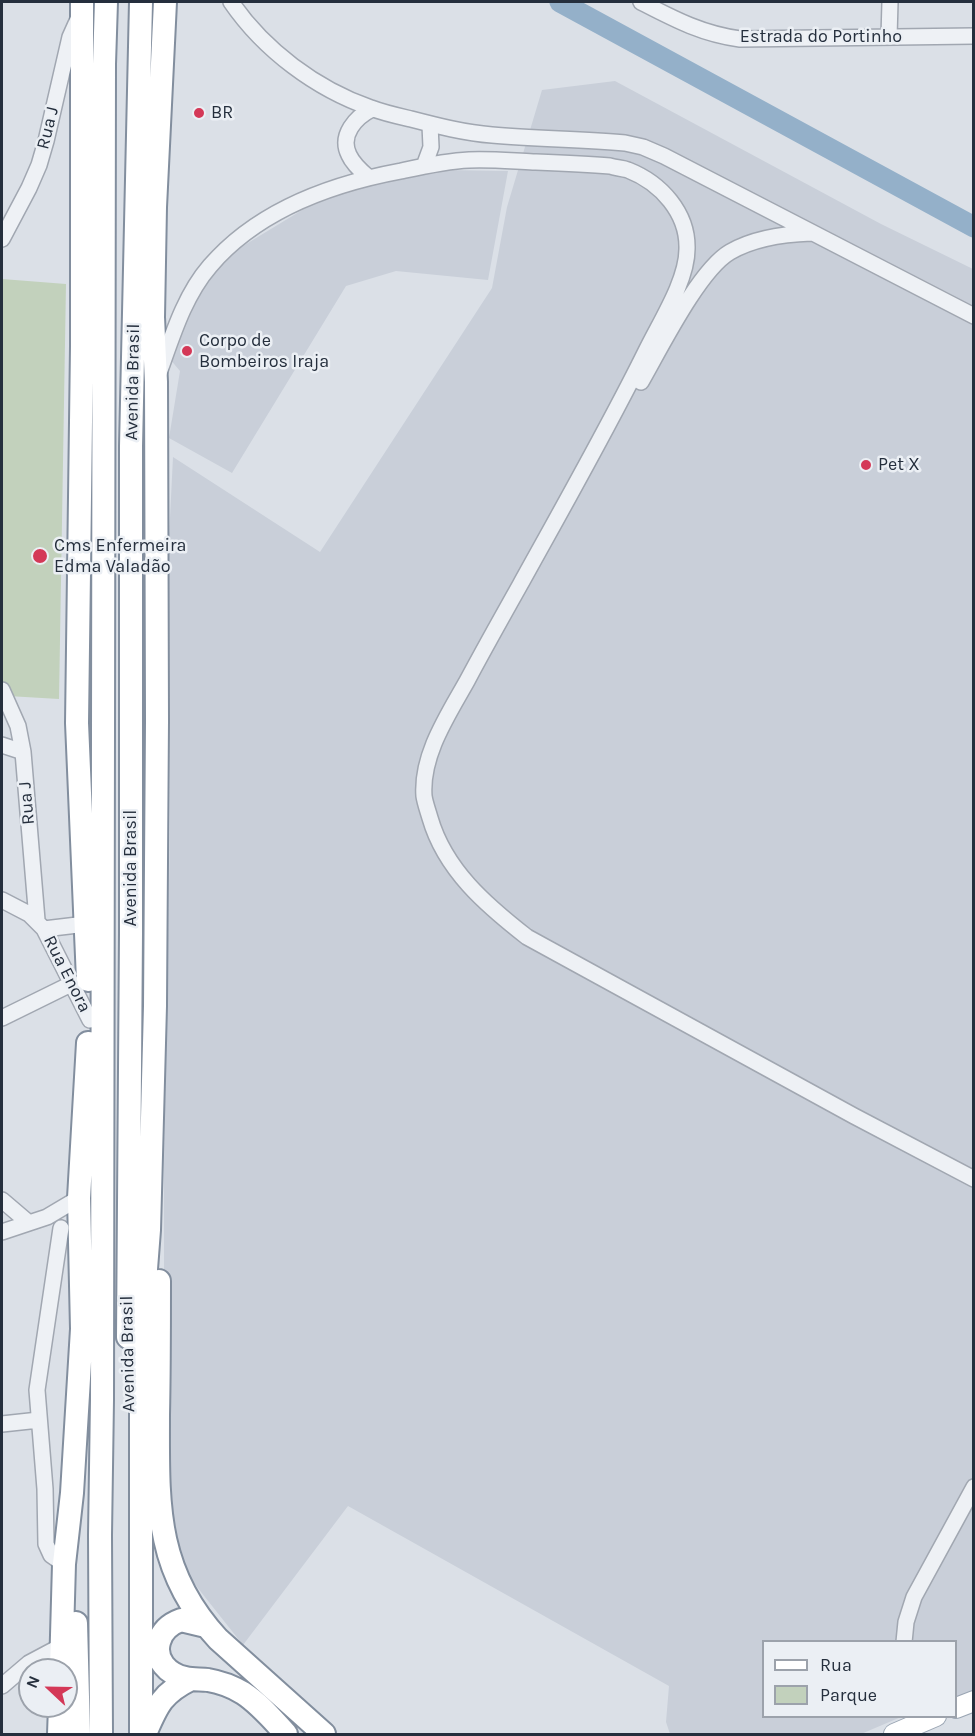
<!DOCTYPE html>
<html>
<head>
<meta charset="utf-8">
<style>
	body { margin:0 }
	#map { position:relative; width:975px; height:1736px; overflow:hidden; background:#dbe0e7; font-family:Karla,sans-serif }
	canvas { display:block }
	.frame { position:absolute; inset:0; border:3px solid #252f3d; pointer-events:none }
	.legend { position:absolute; left:762px; top:1640px; width:195px; height:78px; box-sizing:border-box; background:#ebeff4; border:2px solid #9ca2ab; margin:0; padding:8px 10px; list-style:none; font-size:18px; color:#252f3d }
	.legend li { display:flex; align-items:center; gap:12px; height:30px }
	.legend b { width:30px; border:2px solid #9ca2ab }
	.north { position:absolute; left:18px; top:1658px; width:60px; height:60px; box-sizing:border-box; background:#ebeff4; border:2px solid #9ca2ab; border-radius:50%; rotate:292deg; font-size:16px; font-weight:700; line-height:24px; text-align:center; color:#252f3d }
	.north::after { content:''; display:block; margin:auto; width:21px; height:27px; background:#d43857; clip-path:polygon(50% 0,100% 100%,50% 72%,0 100%) }
</style>
</head>
<body>
<div id="map">
<canvas width="975" height="1736"></canvas>
<div class="frame"></div>
<ul class="legend">
<li><b style="height:8px;background:#fff"></b>Rua</li>
<li><b style="height:16px;background:#c2d1bc"></b>Parque</li>
</ul>
<div class="north">N</div>
</div>
<script>
const ctx = document.querySelector('canvas').getContext('2d');
ctx.lineJoin = 'round';
function fillPath(path, color) { ctx.fillStyle = color; ctx.fill(path, 'evenodd'); }
function strokePath(path, color, width, dash) { ctx.strokeStyle = color; ctx.lineWidth = width; ctx.lineCap = dash ? 'butt' : 'round'; ctx.setLineDash(dash || []); ctx.stroke(path); }
function drawText(font, color, halo, rows, align = 'center') {
  ctx.font = font + ' Karla,sans-serif'; ctx.lineWidth = 5; ctx.setLineDash([]); ctx.textBaseline = 'middle'; ctx.strokeStyle = halo; ctx.fillStyle = color; for (const [text, x, y, turn = 0] of rows) {
    ctx.save(); ctx.translate(x, y); ctx.rotate((+turn || 0) * Math.PI / 180); ctx.textAlign = isNaN(turn) ? turn : align; if (halo) ctx.strokeText(text, 0, 0); ctx.fillText(text, 0, 0); ctx.restore();
  }
}
fillPath(new Path2D(`
	M 615,81 L 881,224 L 973,269 L 973,1692 L 956,1697 L 956,1642 L 764,1642 L 764,1716 L 901,1717 L 861,1734 L 670,1734 L 666,1722 L 669,1686 L 348,1506 L 243,1645 L 178,1563 L 164,1504 L 164,1164 L 170,829 L 169,538 L 173,457 L 320,552 L 492,288 L 507,207 L 542,90 Z
	M 445,170 L 508,171 L 488,280 L 396,271 L 346,286 L 232,473 L 169,438 L 180,371 L 169,358 L 197,291 L 218,266 L 238,249 L 340,187 L 406,173 Z`), '#c9cfd9');
fillPath(new Path2D(`
	M 2,279 L 66,284 L 59,699 L 8,696 L 2,680 Z`), '#c2d1bc');
strokePath(new Path2D(`
	M 560,2 L 974,227`), '#94b0c9', 21);
const minor = new Path2D(`
	M 231,2 C 264,50 316,89 371,108 C 384,113 398,116 411,119 C 438,126 465,133 492,135 C 536,139 581,139 625,143 L 643,147 L 664,156 L 974,316
	M 641,2 C 674,19 702,34 740,39 L 974,36
	M 889,37 L 890,2
	M 424,166 L 431,147 L 430,125
	M 368,177 C 361,171 353,164 349,155 C 339,135 356,117 372,109
	M 2,239 L 29,188 L 39,165 L 46,141 L 70,37 L 79,17
	M 159,373 C 172,337 184,296 210,266 C 258,210 331,184 401,171 C 424,166 446,161 469,160 C 490,159 511,161 533,162 C 558,163 584,164 610,166 C 616,168 622,168 628,170 C 661,183 688,213 687,249 C 687,281 660,322 646,351 C 607,430 563,507 520,585 C 502,617 484,649 467,681 C 448,715 421,755 424,796 C 425,803 428,811 430,818 C 445,870 486,905 527,937 L 854,1116 L 974,1179
	M 641,382 C 660,349 699,270 730,252 C 754,238 783,234 811,233
	M 2,690 L 18,726 L 23,752 L 37,920
	M 2,745 L 23,752
	M 2,900 L 29,914 L 44,929 L 90,1020
	M 44,929 L 86,924
	M 2,1018 L 71,984
	M 2,1200 L 29,1223
	M 61,1228 L 37,1390 L 45,1489 L 46,1544 L 51,1555 L 64,1564
	M 2,1232 L 47,1217 L 79,1198
	M 2,1424 L 39,1420
	M 904,1642 L 906,1622 L 914,1597 L 974,1487
	M 2,1686 L 29,1663 L 61,1646`);
const major = new Path2D(`
	M 956,1708 L 974,1701
	M 894,1734 L 936,1716`);
const highway = new Path2D(`
	M 82,2 L 82,346 L 77,723 L 88,980
	M 159,1281 C 159,1326 159,1370 158,1415 C 158,1502 154,1570 218,1639 L 324,1734
	M 128,1337 L 131,933 L 131,446 L 141,2
	M 76,1623 L 79,1734
	M 206,1626 L 181,1620 C 170,1624 162,1630 159,1642 C 154,1660 168,1674 185,1678 C 193,1680 201,1679 208,1680 C 220,1682 233,1687 243,1693 C 260,1704 273,1720 286,1734
	M 61,1670 L 64,1564 L 72,1493 L 82,1329 L 79,1198 L 88,1043
	M 59,1734 L 60,1706
	M 101,1734 L 100,1535 L 102,1400 L 104,64 L 106,2
	M 141,1734 L 141,1334 L 149,1230 L 155,1006 L 157,721 L 156,382 L 153,317 L 155,207 L 165,2
	M 145,1734 C 157,1706 162,1693 191,1679`);
strokePath(minor, '#a1a7b1', 18);
strokePath(major, '#9aa5b3', 22);
strokePath(highway, '#828e9e', 26);
strokePath(minor, '#eef1f5', 15);
strokePath(major, '#fff', 20);
strokePath(highway, '#fff', 22);
for (const [x, y, r, color] of [
	[199,113,6,"#d43857"],
	[187,351,6,"#d43857"],
	[866,465,6,"#d43857"],
	[40,556,8,"#d43857"]
]) { const dot = new Path2D(); dot.arc(x, y, r, 0, 2 * Math.PI); ctx.fillStyle = color; ctx.fill(dot); strokePath(dot, '#ebeff4', 2); }
drawText('18px', '#252f3d', '#ebeff4', [
	["Estrada do Portinho",821,37],
	["Rua J",48,128,-76],
	["Avenida Brasil",133,382,-89],
	["Rua J",27,803,-95],
	["Avenida Brasil",131,868,-90],
	["Rua Enora",67,974,63],
	["Avenida Brasil",128,1354,-91]
]);
drawText('18px', '#252f3d', '#ebeff4', [
	["BR",211,113],
	["Corpo de",199,341],
	["Bombeiros Iraja",199,362],
	["Pet X",878,465],
	["Cms Enfermeira",54,546],
	["Edma Valadão",54,567]
], 'left');
</script>
</body>
</html>
